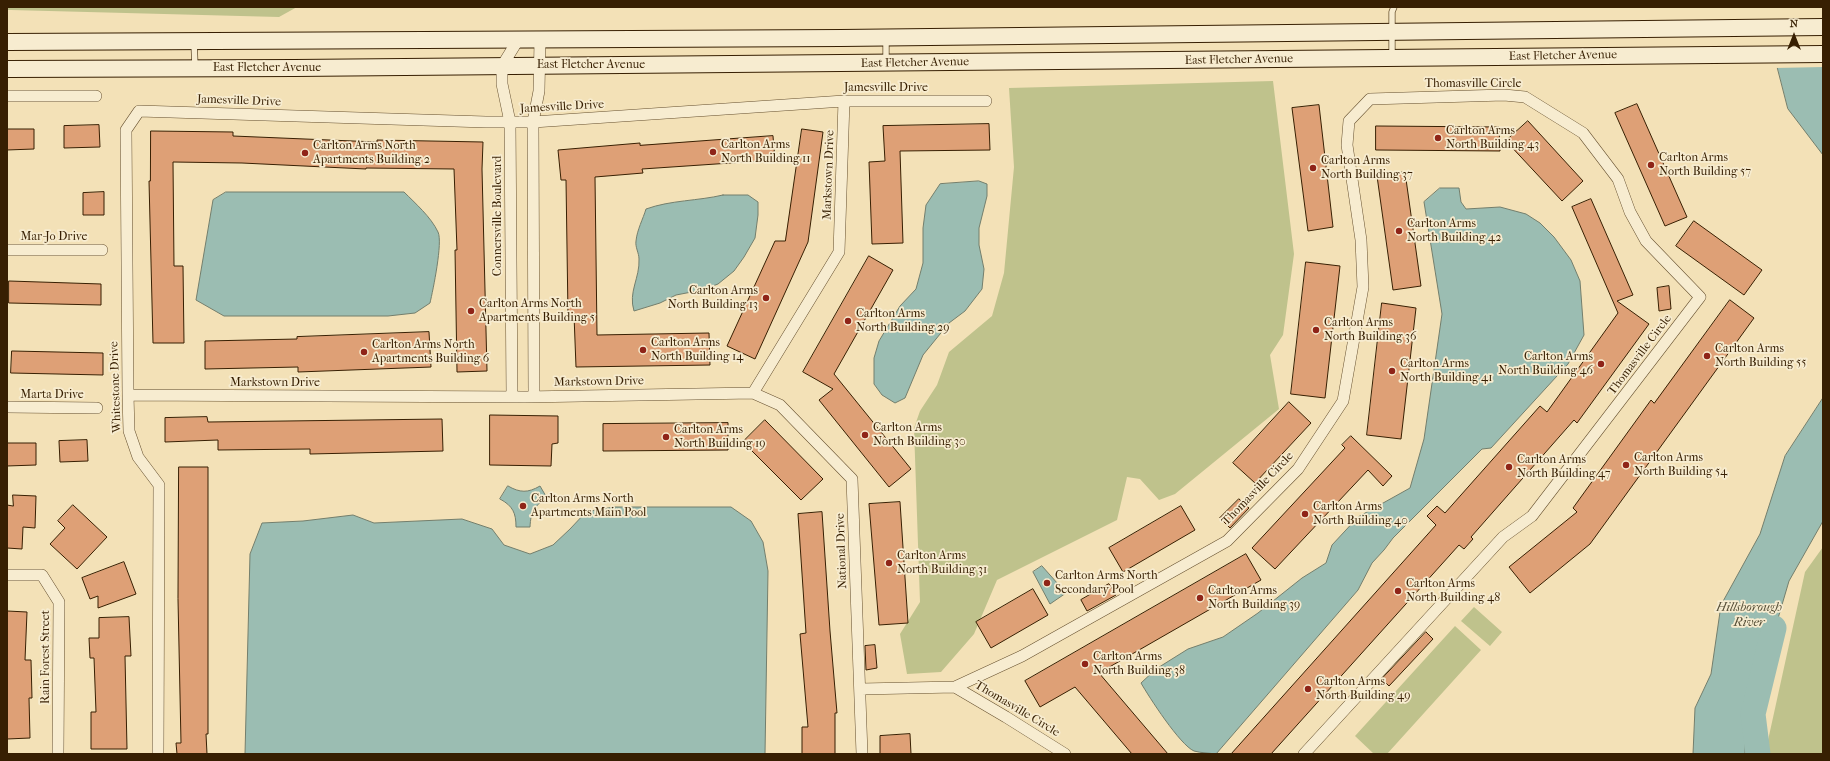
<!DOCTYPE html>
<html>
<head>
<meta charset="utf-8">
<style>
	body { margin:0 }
	#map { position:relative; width:1830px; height:761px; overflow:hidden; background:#f3e1b7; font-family:"IM FELL French Canon",serif }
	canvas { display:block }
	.frame { position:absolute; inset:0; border:8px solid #371f02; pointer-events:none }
	.north { position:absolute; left:1774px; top:16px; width:40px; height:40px; -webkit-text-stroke:3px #f7ecd0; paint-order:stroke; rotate:0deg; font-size:11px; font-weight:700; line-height:16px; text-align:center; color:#371f02 }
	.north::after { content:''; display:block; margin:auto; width:14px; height:18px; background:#371f02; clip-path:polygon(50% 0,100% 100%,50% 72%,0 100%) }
</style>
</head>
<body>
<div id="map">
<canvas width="1830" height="761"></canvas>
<div class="frame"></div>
<div class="north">N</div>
</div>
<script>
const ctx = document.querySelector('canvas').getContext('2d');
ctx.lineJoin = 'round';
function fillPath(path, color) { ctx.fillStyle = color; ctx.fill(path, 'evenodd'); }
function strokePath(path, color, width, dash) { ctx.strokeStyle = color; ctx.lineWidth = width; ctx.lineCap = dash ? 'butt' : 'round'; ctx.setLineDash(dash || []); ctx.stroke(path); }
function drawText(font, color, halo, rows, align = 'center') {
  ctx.font = font + ' "IM FELL French Canon",serif'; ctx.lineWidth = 3.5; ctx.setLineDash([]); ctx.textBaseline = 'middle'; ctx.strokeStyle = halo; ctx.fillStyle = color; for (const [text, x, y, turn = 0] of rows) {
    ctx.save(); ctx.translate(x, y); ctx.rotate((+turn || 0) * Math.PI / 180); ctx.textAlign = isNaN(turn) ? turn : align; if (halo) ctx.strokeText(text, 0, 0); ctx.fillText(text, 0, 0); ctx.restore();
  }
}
fillPath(new Path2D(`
	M 7,7 L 297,7 L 279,17 L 11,10 L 7,10 Z
	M 1273,81 L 1294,254 L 1283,335 L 1270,355 L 1279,409 L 1175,494 L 1159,500 L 1140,479 L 1127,477 L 1117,520 L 997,580 L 974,634 L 941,672 L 907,674 L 900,634 L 920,602 L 914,428 L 920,411 L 937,385 L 949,352 L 992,316 L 1004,273 L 1014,167 L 1009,88 Z
	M 1823,547 L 1823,754 L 1765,754 L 1805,572 Z
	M 1474,607 L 1502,632 L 1490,646 L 1461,621 Z
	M 1455,626 L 1481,650 L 1387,754 L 1374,754 L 1355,736 Z`), '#bfc28c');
const water = new Path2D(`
	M 1762,7 L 1823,7 L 1823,155 L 1788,109 Z
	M 979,181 L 987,184 L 987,196 L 979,228 L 979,245 L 984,269 L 982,289 L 965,311 L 949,323 L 923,355 L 905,398 L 895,403 L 882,395 L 874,384 L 874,358 L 879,341 L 900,306 L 916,289 L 923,263 L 923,228 L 926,205 L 940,184 Z
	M 1440,188 L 1459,188 L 1461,202 L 1466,209 L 1500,207 L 1526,214 L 1540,223 L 1554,237 L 1571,260 L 1580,281 L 1584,335 L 1568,364 L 1491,448 L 1482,449 L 1393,538 L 1384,550 L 1372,563 L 1358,590 L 1216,754 C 1209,753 1201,753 1194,751 C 1180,745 1149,697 1141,683 L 1156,669 L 1188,649 L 1223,637 L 1258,613 L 1302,578 L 1326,563 L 1332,545 L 1358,517 L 1410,488 L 1424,439 L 1442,314 L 1424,202 Z
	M 226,192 L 404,192 C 415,203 431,217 438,232 C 443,242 433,290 430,303 L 415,313 L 388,316 L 224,316 L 196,300 L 213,200 Z
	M 723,195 L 748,195 L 758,202 L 758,215 L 755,238 L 744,257 L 734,271 L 718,284 L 702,290 L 676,295 L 660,303 L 634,311 C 628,292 640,278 639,259 C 639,253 635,247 636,241 C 637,230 643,219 646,209 C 671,200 698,201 723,195 Z
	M 1823,398 L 1823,521 L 1789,581 L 1746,727 L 1745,754 L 1693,754 L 1695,708 L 1711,674 L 1721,605 L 1760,534 L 1785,456 Z
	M 508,486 C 520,493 528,493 540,486 L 547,498 C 533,507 531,511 530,527 L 516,527 C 516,513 513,506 500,499 Z
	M 614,507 L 731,507 L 751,521 L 763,542 L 768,571 L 765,754 L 245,754 L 250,554 L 262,523 L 303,521 L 353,515 L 374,523 L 462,519 L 492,529 L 504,545 L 530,554 L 553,545 L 570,529 L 586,512 Z
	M 1042,566 L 1066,593 L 1050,604 L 1033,572 Z`);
fillPath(water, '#9bbdb2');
strokePath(water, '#737e6c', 1);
fillPath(new Path2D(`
	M 1760,7 L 1823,7 L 1823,67 L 1775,68 Z`), '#f3e1b7');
strokePath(new Path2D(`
	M 1758,754 L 1753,714 L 1774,628`), '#9bbdb2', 25);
const building = new Path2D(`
	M 1637,104 L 1687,217 L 1665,226 L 1615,113 Z
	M 1319,105 L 1333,227 L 1308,231 L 1292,108 Z
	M 1528,121 L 1583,181 L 1562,201 L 1506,141 Z
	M 989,124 L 990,150 L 900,151 L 903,243 L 872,244 L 869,162 L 885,161 L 883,126 Z
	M 99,125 L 100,147 L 64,148 L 64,126 Z
	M 1376,126 L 1499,127 L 1500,151 L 1376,150 Z
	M 7,129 L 34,129 L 34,149 L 7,150 Z
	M 802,129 L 823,132 L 808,242 L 755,359 L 727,346 L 775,241 L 785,241 Z
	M 151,131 L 233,132 L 233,136 L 377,142 L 377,140 L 483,142 L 482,169 L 487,371 L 457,372 L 455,250 L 457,250 L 454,169 L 366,168 L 366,169 L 242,163 L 173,162 L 174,266 L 183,266 L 184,343 L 153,343 L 149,181 L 150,181 Z
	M 773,136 L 775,160 L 642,169 L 643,173 L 595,177 L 597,335 L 709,333 L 710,365 L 576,367 L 574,315 L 568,315 L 566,180 L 561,180 L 558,150 L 640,143 L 640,145 Z
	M 1405,172 L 1421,286 L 1393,290 L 1377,176 Z
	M 104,192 L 104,215 L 83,215 L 83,193 Z
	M 1591,199 L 1633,295 L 1617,301 L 1649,324 L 1577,423 L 1574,420 L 1471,537 L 1473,539 L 1464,549 L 1459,545 L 1271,754 L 1231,754 L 1436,525 L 1427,516 L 1437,506 L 1445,513 L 1540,406 L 1547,412 L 1618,313 L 1572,207 Z
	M 1694,221 L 1762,270 L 1744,295 L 1676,246 Z
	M 869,256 L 893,270 L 834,374 L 911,469 L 889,487 L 819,400 L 833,389 L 803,372 Z
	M 1306,262 L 1340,266 L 1325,398 L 1291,394 Z
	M 9,281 L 101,284 L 101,305 L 9,303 Z
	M 1669,286 L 1671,309 L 1659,311 L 1657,288 Z
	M 1730,300 L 1754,318 L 1590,544 L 1530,593 L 1509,567 L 1577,512 L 1573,508 L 1651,400 L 1654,403 Z
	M 1382,303 L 1416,308 L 1401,439 L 1367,435 Z
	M 429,332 L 431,367 L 298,372 L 298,367 L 205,369 L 205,341 L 297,339 L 297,337 Z
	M 12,351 L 103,353 L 103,375 L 11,373 Z
	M 1289,402 L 1311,423 L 1255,483 L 1233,463 Z
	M 490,415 L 558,416 L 558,443 L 552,444 L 551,466 L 490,465 Z
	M 207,417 L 208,422 L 442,419 L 443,451 L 310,454 L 310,449 L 218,450 L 218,440 L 165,442 L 165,418 Z
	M 765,420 L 823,479 L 801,500 L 743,442 Z
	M 728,423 L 728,450 L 603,451 L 603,424 Z
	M 1351,436 L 1392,476 L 1383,486 L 1368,470 L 1275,569 L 1252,548 L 1345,448 L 1342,445 Z
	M 87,440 L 88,461 L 60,462 L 59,441 Z
	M 7,443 L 36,443 L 36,465 L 7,466 Z
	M 179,467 L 208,467 L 208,734 L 206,734 L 207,754 L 177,754 L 176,743 L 181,743 L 178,599 Z
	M 13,495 L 36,496 L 35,528 L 23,527 L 22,549 L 7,548 L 7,505 L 13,506 Z
	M 1239,499 L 1249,508 L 1230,528 L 1220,518 Z
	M 900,502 L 908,623 L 879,625 L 869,504 Z
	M 73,505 L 107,537 L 77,569 L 50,544 L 65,528 L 58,521 Z
	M 1181,506 L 1195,530 L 1123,572 L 1109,548 Z
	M 822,512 L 830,631 L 837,713 L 835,713 L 835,754 L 802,754 L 802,727 L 808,727 L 800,634 L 806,633 L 798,514 Z
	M 1246,554 L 1261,580 L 1099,673 L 1168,754 L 1132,754 L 1075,687 L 1040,707 L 1025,681 Z
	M 124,562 L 136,594 L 98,608 L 98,596 L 90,599 L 82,578 Z
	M 1109,584 L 1116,595 L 1087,611 L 1081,600 Z
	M 1033,589 L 1048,615 L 991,648 L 976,622 Z
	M 7,611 L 27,612 L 25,660 L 31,660 L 32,698 L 29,698 L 30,738 L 7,739 Z
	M 129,617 L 131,656 L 125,656 L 127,749 L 91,749 L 91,712 L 96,712 L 94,658 L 90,658 L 89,638 L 99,638 L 99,618 Z
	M 1426,632 L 1433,639 L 1389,686 L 1382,679 Z
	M 875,645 L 877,668 L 866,670 L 865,646 Z
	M 910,734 L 911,754 L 880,754 L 880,736 Z`);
fillPath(building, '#dea076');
strokePath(building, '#371f02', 1);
const lane = new Path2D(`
	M 886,39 L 886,61
	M 194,42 L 195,67
	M 1392,56 L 1392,12 L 1394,7`);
const street = new Path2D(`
	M 7,96 L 96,96
	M 7,250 L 102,250
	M 753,393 L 780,405 L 852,479 L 862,754
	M 128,395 L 525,397 L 753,393 L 839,252 L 844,101
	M 534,396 L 533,122 L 539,91 L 540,40
	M 512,397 L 510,122 L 502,84 L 502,66 L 518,40
	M 7,407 L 97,408
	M 7,575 L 42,575 L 59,602 L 58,754
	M 955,687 L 1006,717 L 1065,754
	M 861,689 L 955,687 L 1022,656 L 1227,541 L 1298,469 L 1343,401 L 1363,287 L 1361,240 L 1347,145 L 1349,121 L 1370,99 L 1504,95 L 1525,97 L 1583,133 L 1618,179 L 1630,212 L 1646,241 L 1700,297 L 1532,516 L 1503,537 L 1304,754
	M 158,754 L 159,485 L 138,457 L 129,431 L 128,395 L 126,130 L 139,111 L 486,122 L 533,122 L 844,101 L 986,101`);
const secondary = new Path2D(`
	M 7,42 L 841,38 L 1823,27
	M 7,69 L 295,68 L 1823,54`);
strokePath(lane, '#66502f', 7);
strokePath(street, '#66502f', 12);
strokePath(secondary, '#371f02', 18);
strokePath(lane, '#f7ecd0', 5.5);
strokePath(street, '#f7ecd0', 11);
strokePath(secondary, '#f7ecd0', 16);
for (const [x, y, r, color] of [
	[1438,138,4,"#8f2418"],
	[713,152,4,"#8f2418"],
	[305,153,4,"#8f2418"],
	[1651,165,4,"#8f2418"],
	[1313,168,4,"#8f2418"],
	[1399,231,4,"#8f2418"],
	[766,298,4,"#8f2418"],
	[471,311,4,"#8f2418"],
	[848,321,4,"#8f2418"],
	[1316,330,4,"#8f2418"],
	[643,350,4,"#8f2418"],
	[364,352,4,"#8f2418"],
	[1707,356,4,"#8f2418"],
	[1601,364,4,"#8f2418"],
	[1392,371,4,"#8f2418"],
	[865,435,4,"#8f2418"],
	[666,437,4,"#8f2418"],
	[1626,465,4,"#8f2418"],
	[1509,467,4,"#8f2418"],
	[523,506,4,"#8f2418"],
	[1305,514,4,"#8f2418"],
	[889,563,4,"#8f2418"],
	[1047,583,4,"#8f2418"],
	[1398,591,4,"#8f2418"],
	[1200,598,4,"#8f2418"],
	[1085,664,4,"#8f2418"],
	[1308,689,4,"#8f2418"]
]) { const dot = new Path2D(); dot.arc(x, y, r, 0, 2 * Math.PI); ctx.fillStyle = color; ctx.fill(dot); strokePath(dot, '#f7ecd0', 1.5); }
drawText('12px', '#371f02', '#f7ecd0', [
	["East Fletcher Avenue",1563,56,-1],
	["East Fletcher Avenue",1239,60,-1],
	["East Fletcher Avenue",915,63,-1],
	["East Fletcher Avenue",591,65],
	["East Fletcher Avenue",267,68],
	["Thomasville Circle",1473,84],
	["Jamesville Drive",886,88],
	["Jamesville Drive",239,101,2],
	["Jamesville Drive",562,107,-3],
	["Markstown Drive",829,175,-88],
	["Connersville Boulevard",498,216,-90],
	["Mar-Jo Drive",54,237],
	["Thomasville Circle",1640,355,-53],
	["Markstown Drive",599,382,-1],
	["Markstown Drive",275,383],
	["Whitestone Drive",116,387,-92],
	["Marta Drive",52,395],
	["Thomasville Circle",1258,489,-46],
	["National Drive",842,551,-92],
	["Rain Forest Street",46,657,-90],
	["Thomasville Circle",1017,709,31]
]);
drawText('12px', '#371f02', '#f7ecd0', [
	["Carlton Arms",1446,131],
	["North Building 43",1446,145],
	["Carlton Arms",721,145],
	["North Building 11",721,159],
	["Carlton Arms North",313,146],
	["Apartments Building 2",313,160],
	["Carlton Arms",1659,158],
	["North Building 57",1659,172],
	["Carlton Arms",1321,161],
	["North Building 37",1321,175],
	["Carlton Arms",1407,224],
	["North Building 42",1407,238],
	["Carlton Arms",758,291,"right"],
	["North Building 13",758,305,"right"],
	["Carlton Arms North",479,304],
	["Apartments Building 5",479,318],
	["Carlton Arms",856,314],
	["North Building 29",856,328],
	["Carlton Arms",1324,323],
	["North Building 36",1324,337],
	["Carlton Arms",651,343],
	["North Building 14",651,357],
	["Carlton Arms North",372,345],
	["Apartments Building 6",372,359],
	["Carlton Arms",1715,349],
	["North Building 55",1715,363],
	["Carlton Arms",1593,357,"right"],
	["North Building 46",1593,371,"right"],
	["Carlton Arms",1400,364],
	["North Building 41",1400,378],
	["Carlton Arms",873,428],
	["North Building 30",873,442],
	["Carlton Arms",674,430],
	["North Building 19",674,444],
	["Carlton Arms",1634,458],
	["North Building 54",1634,472],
	["Carlton Arms",1517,460],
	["North Building 47",1517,474],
	["Carlton Arms North",531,499],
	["Apartments Main Pool",531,513],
	["Carlton Arms",1313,507],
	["North Building 40",1313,521],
	["Carlton Arms",897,556],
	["North Building 31",897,570],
	["Carlton Arms North",1055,576],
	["Secondary Pool",1055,590],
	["Carlton Arms",1406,584],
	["North Building 48",1406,598],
	["Carlton Arms",1208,591],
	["North Building 39",1208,605],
	["Carlton Arms",1093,657],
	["North Building 38",1093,671],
	["Carlton Arms",1316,682],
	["North Building 49",1316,696]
], 'left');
drawText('italic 13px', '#554e37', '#f7ecd0', [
	["Hillsborough",1749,608],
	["River",1749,623]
]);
</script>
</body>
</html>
